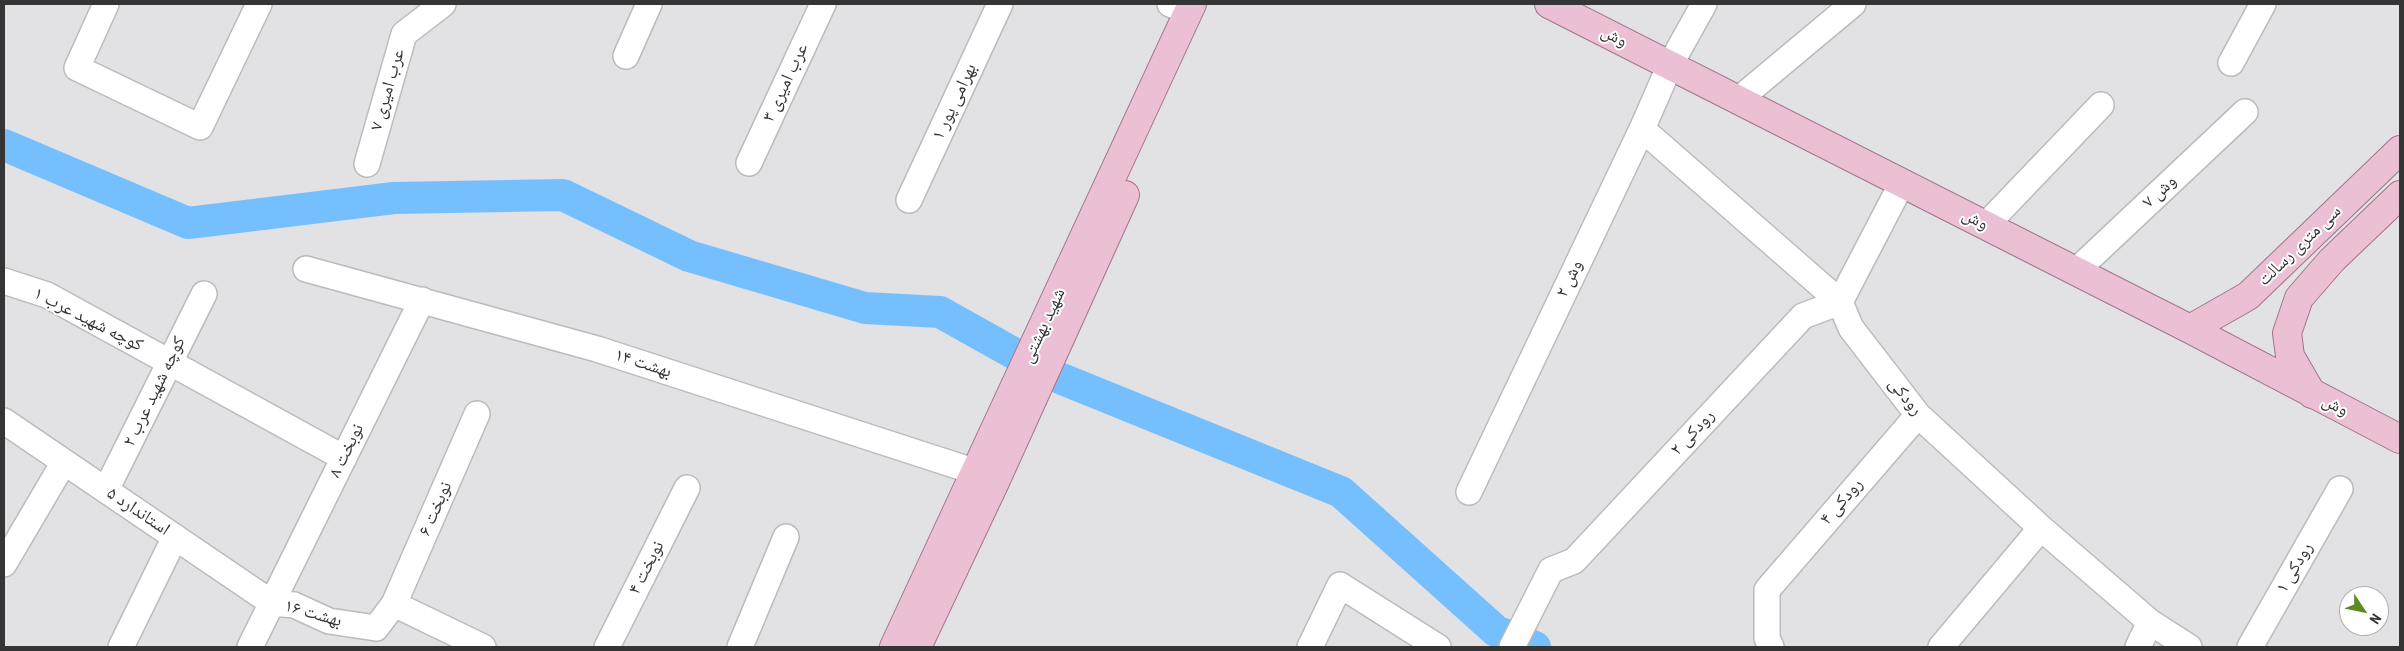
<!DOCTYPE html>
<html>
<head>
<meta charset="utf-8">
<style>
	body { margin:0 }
	#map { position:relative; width:2404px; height:651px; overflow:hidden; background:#e2e2e4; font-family:"Roboto Condensed",sans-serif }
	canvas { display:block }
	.frame { position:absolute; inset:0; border:5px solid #353536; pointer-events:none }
	.north { position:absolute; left:2339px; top:586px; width:50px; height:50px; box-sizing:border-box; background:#fff; border:1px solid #aeaeaf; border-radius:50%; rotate:124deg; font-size:14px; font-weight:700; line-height:20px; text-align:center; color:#353536 }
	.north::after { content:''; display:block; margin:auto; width:18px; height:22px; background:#5a8c22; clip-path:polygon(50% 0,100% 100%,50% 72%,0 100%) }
</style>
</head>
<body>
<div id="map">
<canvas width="2404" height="651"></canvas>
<div class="frame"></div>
<div class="north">N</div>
</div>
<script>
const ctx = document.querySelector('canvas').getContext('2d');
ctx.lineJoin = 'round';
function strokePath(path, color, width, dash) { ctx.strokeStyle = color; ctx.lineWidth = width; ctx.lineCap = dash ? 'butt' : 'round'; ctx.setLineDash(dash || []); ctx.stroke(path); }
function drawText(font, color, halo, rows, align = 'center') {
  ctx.font = font + ' "Roboto Condensed","Noto Naskh Arabic",sans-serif'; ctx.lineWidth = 4; ctx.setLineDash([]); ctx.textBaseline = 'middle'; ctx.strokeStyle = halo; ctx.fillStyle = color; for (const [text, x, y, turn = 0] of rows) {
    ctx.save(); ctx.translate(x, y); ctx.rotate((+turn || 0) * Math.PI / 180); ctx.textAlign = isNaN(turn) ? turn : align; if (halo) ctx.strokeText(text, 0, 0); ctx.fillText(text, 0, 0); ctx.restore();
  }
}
strokePath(new Path2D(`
	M 4,145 L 188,223 L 394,198 L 563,195 L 689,256 L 865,308 L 940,312 L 1015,354
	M 1062,379 L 1341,492 L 1496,631 L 1535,647`), '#76bffe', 32);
const minor = new Path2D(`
	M 106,4 L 77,68 L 200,127 L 259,4
	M 1170,4 L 1189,12
	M 626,56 L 649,4
	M 2231,63 L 2263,4
	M 1738,100 L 1853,4
	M 1642,129 L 1840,302 L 1851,328 L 1918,415 L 2041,528 L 2150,622 L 2189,647
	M 749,163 L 823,4
	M 367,164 L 404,34 L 443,4
	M 909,200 L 1000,4
	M 1986,225 L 2101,105
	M 306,269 L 597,349 L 976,472
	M 2076,271 L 2245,112
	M 4,281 L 47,295 L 344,458
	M 1840,302 L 1902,183
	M 4,421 L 272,603 L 294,605 L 329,621 L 376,628 L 394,604 L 477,414
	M 106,490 L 204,294
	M 1469,492 L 1642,129 L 1670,65 L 1704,4
	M 4,564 L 64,462
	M 394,604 L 483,647
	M 121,647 L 175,537
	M 250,647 L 422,300
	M 607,647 L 687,488
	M 740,647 L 786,537
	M 1310,647 L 1340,585 L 1438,647
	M 1512,647 L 1551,570 L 1574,561 L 1803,316 L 1840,302
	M 1771,647 L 1767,638 L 1767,590 L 1918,415
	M 1941,647 L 2041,528
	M 2138,647 L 2150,622
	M 2250,647 L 2340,489`);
const major = new Path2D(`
	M 1549,4 L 2190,329 L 2400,439
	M 2190,329 L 2248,296 L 2400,150
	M 2312,394 L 2290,356 L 2287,333 L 2299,298 L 2332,260 L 2400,195
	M 894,647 L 1192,4
	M 917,647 L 995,482 L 1125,195`);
strokePath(minor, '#babbbc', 28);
strokePath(major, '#a3748b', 30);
strokePath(minor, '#fff', 25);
strokePath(major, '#ebc0d5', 28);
drawText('18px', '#353536', '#fff', [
	["وش",1614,37,27],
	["۳ عرب امیری",786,83,-65],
	["۷ عرب امیری",388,90,-74],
	["۱ بهرامی پور",955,102,-65],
	["وش ۷",2160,192,-43],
	["وش",1975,220,27],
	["سی متری رسالت",2300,246,-44],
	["وش ۲",1570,279,-65],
	["کوچه شهید عرب ۱",88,320,27],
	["شهید بهشتی",1044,326,-65],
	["بهشت ۱۴",643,364,18],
	["کوچه شهید عرب ۲",155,392,-64],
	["رودکی",1905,397,51],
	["وش",2335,406,27],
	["رودکی ۲",1693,433,-47],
	["۸ نوبخت",347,451,-64],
	["رودکی ۴",1842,502,-49],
	["نوبخت ۶",436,509,-66],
	["۵ استاندارد",138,512,34],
	["۴ نوبخت",647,568,-63],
	["رودکی ۱",2295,568,-60],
	["۱۶ بهشت",313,614,16]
]);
</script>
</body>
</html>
